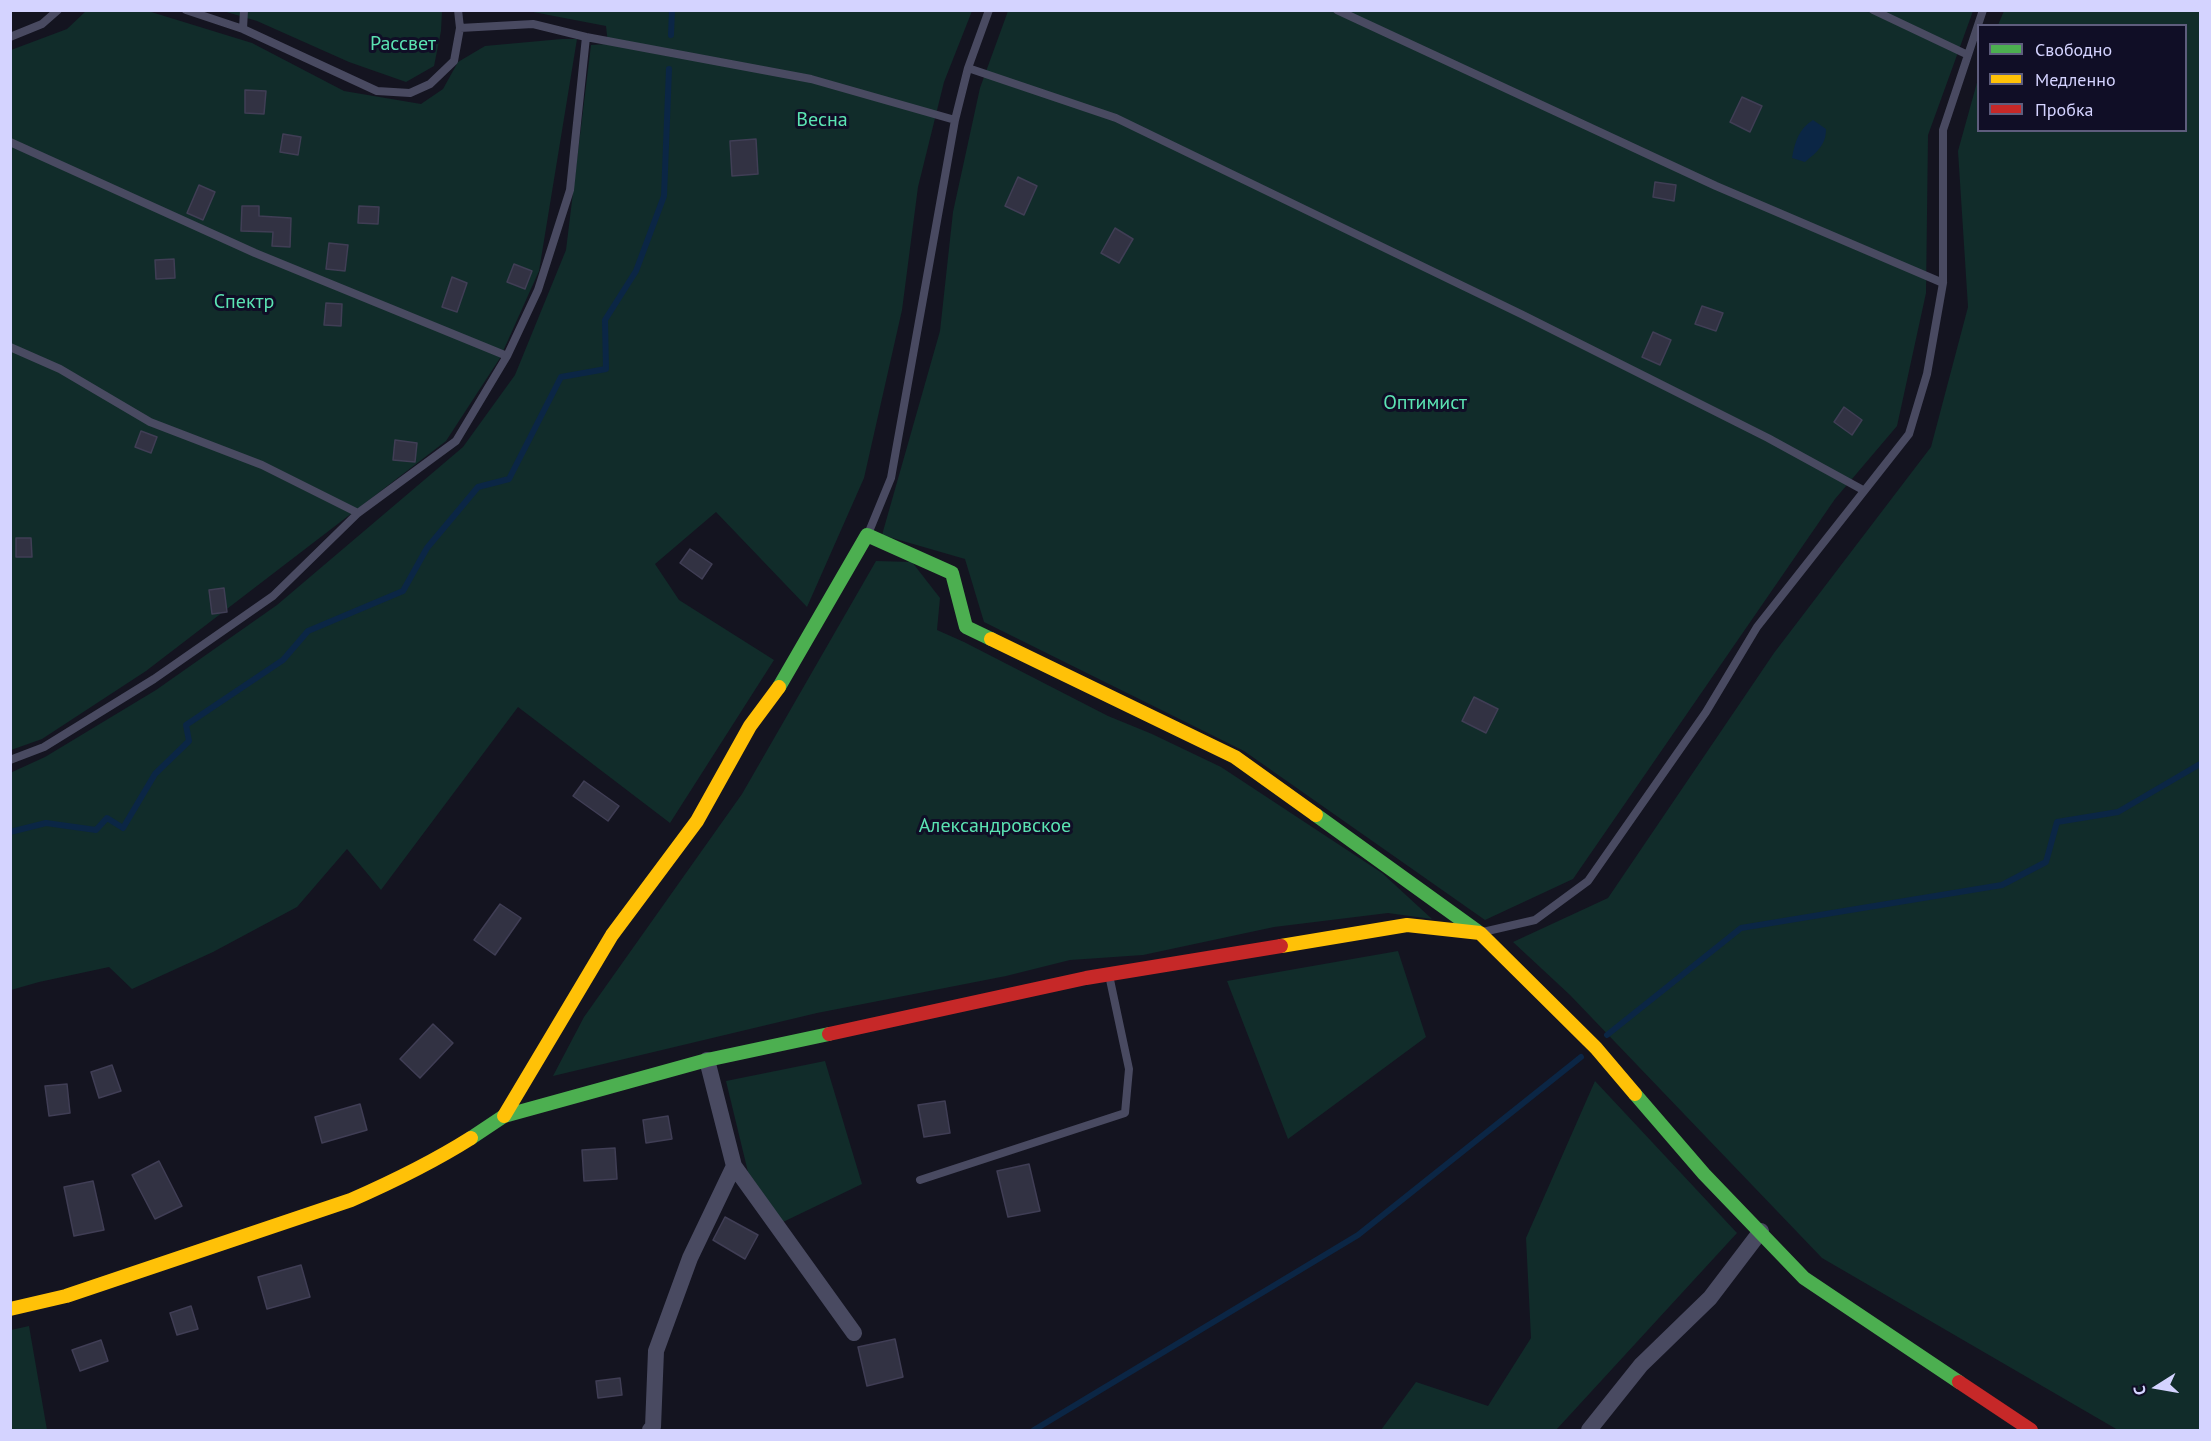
<!DOCTYPE html>
<html>
<head>
<meta charset="utf-8">
<style>
	body { margin:0 }
	#map { position:relative; width:2211px; height:1441px; overflow:hidden; background:#141420; font-family:"PT Sans",sans-serif }
	canvas { display:block }
	.frame { position:absolute; inset:0; border:12px solid #d4d3ff; pointer-events:none }
	.legend { position:absolute; left:1977px; top:24px; width:210px; height:108px; box-sizing:border-box; background:#100e26; border:2px solid #5e5d7d; margin:0; padding:8px 10px; list-style:none; font-size:18px; color:#d4d3ff }
	.legend li { display:flex; align-items:center; gap:12px; height:30px }
	.legend b { width:30px; border:2px solid #5e5d7d }
	.north { position:absolute; left:2127px; top:1357px; width:60px; height:60px; -webkit-text-stroke:4px #100e26; paint-order:stroke; rotate:259deg; font-size:16px; font-weight:700; line-height:24px; text-align:center; color:#d4d3ff }
	.north::after { content:''; display:block; margin:auto; width:21px; height:27px; background:#d4d3ff; clip-path:polygon(50% 0,100% 100%,50% 72%,0 100%) }
</style>
</head>
<body>
<div id="map">
<canvas width="2211" height="1441"></canvas>
<div class="frame"></div>
<ul class="legend">
<li><b style="height:8px;background:#4caf50"></b>Свободно</li>
<li><b style="height:8px;background:#ffc107"></b>Медленно</li>
<li><b style="height:8px;background:#c62828"></b>Пробка</li>
</ul>
<div class="north">С</div>
</div>
<script>
const ctx = document.querySelector('canvas').getContext('2d');
ctx.lineJoin = 'round';
function fillPath(path, color) { ctx.fillStyle = color; ctx.fill(path, 'evenodd'); }
function strokePath(path, color, width, dash) { ctx.strokeStyle = color; ctx.lineWidth = width; ctx.lineCap = dash ? 'butt' : 'round'; ctx.setLineDash(dash || []); ctx.stroke(path); }
function drawText(font, color, halo, rows, align = 'center') {
  ctx.font = font + ' "PT Sans",sans-serif'; ctx.lineWidth = 6; ctx.setLineDash([]); ctx.textBaseline = 'middle'; ctx.strokeStyle = halo; ctx.fillStyle = color; for (const [text, x, y, turn = 0] of rows) {
    ctx.save(); ctx.translate(x, y); ctx.rotate((+turn || 0) * Math.PI / 180); ctx.textAlign = isNaN(turn) ? turn : align; if (halo) ctx.strokeText(text, 0, 0); ctx.fillText(text, 0, 0); ctx.restore();
  }
}
fillPath(new Path2D(`
	M 86,11 L 148,11 L 252,43 L 344,91 L 421,104 L 443,89 L 458,62 L 485,46 L 562,39 L 577,39 L 539,271 L 500,358 L 446,441 L 146,671 L 42,739 L 11,750 L 11,50 L 67,29 Z
	M 223,11 L 442,11 L 441,31 L 434,66 L 406,82 L 349,62 L 257,21 Z
	M 528,11 L 972,11 L 944,82 L 918,187 L 902,310 L 864,478 L 807,607 L 716,512 L 655,564 L 679,600 L 774,660 L 670,823 L 518,707 L 381,890 L 347,849 L 297,907 L 213,952 L 132,989 L 109,967 L 39,982 L 11,990 L 10,773 L 45,757 L 156,690 L 277,605 L 463,447 L 515,375 L 566,250 L 591,45 L 608,44 L 606,26 Z
	M 1008,11 L 1973,11 L 1928,135 L 1926,293 L 1897,426 L 1835,499 L 1573,879 L 1485,920 L 1244,751 L 984,622 L 965,559 L 882,535 L 940,331 L 953,212 L 980,88 Z
	M 2004,11 L 2200,11 L 2200,1430 L 2118,1430 L 1822,1258 L 1570,995 L 1513,942 L 1608,898 L 1774,653 L 1931,447 L 1968,307 L 1958,151 L 1978,79 L 1978,130 L 2186,130 L 2186,26 L 1998,25 Z
	M 876,561 L 912,562 L 940,598 L 937,630 L 964,642 L 1108,716 L 1152,734 L 1221,767 L 1382,873 L 1432,919 L 1388,913 L 1274,927 L 1143,955 L 1070,960 L 1006,976 L 817,1013 L 553,1076 L 584,1017 L 742,794 Z
	M 1398,951 L 1426,1037 L 1288,1139 L 1227,981 Z
	M 825,1061 L 862,1184 L 783,1222 L 748,1172 L 726,1081 Z
	M 1595,1081 L 1737,1233 L 1556,1430 L 1381,1430 L 1416,1382 L 1488,1406 L 1531,1338 L 1526,1238 Z
	M 29,1326 L 47,1430 L 11,1430 L 11,1330 Z`), '#112c2a');
fillPath(new Path2D(`
	M 1813,120 L 1826,129 C 1826,145 1817,152 1805,162 L 1792,158 C 1795,141 1799,129 1813,120 Z`), '#0b2645');
strokePath(new Path2D(`
	M 671,35 L 672,10
	M 10,832 L 46,823 L 96,830 L 107,818 L 123,828 L 155,774 L 189,741 L 186,725 L 283,660 L 308,631 L 403,591 L 427,548 L 478,487 L 509,479 L 561,377 L 606,369 L 605,320 L 636,271 L 664,196 L 669,69
	M 1607,1035 L 1741,928 L 2002,885 L 2046,862 L 2057,822 L 2118,812 L 2200,764
	M 1034,1430 L 1358,1235 L 1581,1057`), '#0b2645', 6);
const building = new Path2D(`
	M 245,90 L 266,91 L 264,114 L 245,113 Z
	M 1742,97 L 1762,106 L 1750,132 L 1730,122 Z
	M 283,134 L 301,137 L 298,155 L 280,152 Z
	M 756,139 L 758,174 L 732,176 L 730,141 Z
	M 1018,177 L 1037,186 L 1024,215 L 1005,206 Z
	M 1655,182 L 1676,185 L 1674,201 L 1653,197 Z
	M 199,185 L 215,192 L 203,220 L 187,213 Z
	M 242,206 L 259,206 L 259,216 L 291,218 L 290,247 L 272,246 L 273,232 L 241,231 Z
	M 359,206 L 379,207 L 378,224 L 358,223 Z
	M 1115,228 L 1133,239 L 1119,263 L 1101,253 Z
	M 329,243 L 348,245 L 345,271 L 326,269 Z
	M 174,259 L 175,278 L 156,279 L 155,260 Z
	M 514,264 L 532,271 L 525,289 L 507,282 Z
	M 452,277 L 467,283 L 457,312 L 442,307 Z
	M 326,303 L 342,304 L 341,326 L 324,325 Z
	M 1702,306 L 1723,313 L 1716,331 L 1695,324 Z
	M 1653,332 L 1671,340 L 1660,365 L 1642,357 Z
	M 1844,407 L 1862,420 L 1852,435 L 1834,422 Z
	M 141,431 L 157,437 L 151,453 L 135,447 Z
	M 395,440 L 417,443 L 415,462 L 393,460 Z
	M 16,538 L 31,538 L 32,557 L 16,557 Z
	M 690,549 L 712,564 L 702,579 L 680,563 Z
	M 224,588 L 227,612 L 212,614 L 209,590 Z
	M 1474,697 L 1498,709 L 1486,733 L 1462,721 Z
	M 584,781 L 619,806 L 608,821 L 573,796 Z
	M 500,904 L 521,918 L 495,955 L 474,940 Z
	M 433,1024 L 453,1043 L 420,1078 L 400,1059 Z
	M 112,1065 L 121,1091 L 99,1098 L 91,1072 Z
	M 67,1084 L 70,1113 L 49,1116 L 45,1086 Z
	M 945,1101 L 950,1133 L 924,1137 L 918,1105 Z
	M 360,1104 L 367,1130 L 322,1143 L 315,1117 Z
	M 668,1116 L 672,1139 L 646,1143 L 643,1120 Z
	M 615,1148 L 617,1179 L 584,1181 L 582,1150 Z
	M 159,1161 L 182,1206 L 155,1219 L 132,1175 Z
	M 1029,1164 L 1040,1211 L 1008,1217 L 997,1171 Z
	M 93,1181 L 104,1230 L 74,1236 L 64,1187 Z
	M 725,1217 L 758,1235 L 745,1259 L 713,1240 Z
	M 301,1265 L 310,1297 L 267,1309 L 258,1277 Z
	M 191,1306 L 198,1329 L 177,1335 L 170,1313 Z
	M 895,1339 L 903,1377 L 867,1386 L 858,1347 Z
	M 101,1340 L 108,1361 L 80,1371 L 72,1350 Z
	M 620,1378 L 622,1395 L 598,1398 L 596,1381 Z`);
fillPath(building, '#323243');
strokePath(building, '#403e55', 1.5);
strokePath(new Path2D(`
	M 186,10 L 243,29 L 377,91 L 410,93 L 430,84 L 454,61 L 460,28
	M 458,10 L 460,28 L 533,24 L 586,37 L 811,79 L 955,120 L 891,478 L 868,534
	M 1337,10 L 1716,186 L 1943,283
	M 1873,10 L 1968,55
	M 243,29 L 244,10
	M 10,37 L 42,24 L 58,10
	M 968,68 L 1116,118 L 1523,315 L 1768,438 L 1863,490
	M 955,120 L 968,68 L 989,10
	M 10,142 L 255,253 L 507,356 L 456,441 L 358,513 L 273,596 L 154,679 L 44,747 L 10,760
	M 10,347 L 60,369 L 150,422 L 262,465 L 358,513
	M 507,356 L 538,290 L 570,190 L 586,37
	M 1483,932 L 1535,920 L 1588,881 L 1706,712 L 1757,627 L 1909,434 L 1927,374 L 1943,283 L 1943,130 L 1983,10
	M 920,1180 L 1125,1113 L 1129,1069 L 1109,975`), '#494a61', 8);
strokePath(new Path2D(`
	M 707,1060 L 734,1166 L 854,1333
	M 650,1430 L 653,1427 L 656,1351 L 690,1258 L 734,1166
	M 1589,1430 L 1641,1365 L 1710,1298 L 1761,1231`), '#494a61', 16);
strokePath(new Path2D(`
	M 779,687 L 867,535 L 952,573 L 966,627 L 991,639
	M 1316,815 L 1477,931
	M 1635,1094 L 1704,1174 L 1804,1278 L 1959,1382
	M 471,1138 L 504,1116 L 707,1060 L 829,1034`), '#4caf50', 14);
strokePath(new Path2D(`
	M 991,639 L 1235,757 L 1316,815
	M 1281,946 L 1407,925 L 1480,933 L 1596,1048 L 1635,1094
	M 504,1116 L 612,935 L 697,821 L 750,726 L 779,687
	M 10,1309 L 66,1296 L 351,1200 C 392,1182 433,1162 471,1138`), '#ffc107', 14);
strokePath(new Path2D(`
	M 829,1034 L 1086,978 L 1281,946
	M 1959,1382 L 2031,1430`), '#c62828', 14);
drawText('20px', '#5be4b3', '#100e26', [
	["Рассвет",403,44],
	["Весна",822,120],
	["Спектр",244,302],
	["Оптимист",1425,403],
	["Александровское",995,826]
]);
</script>
</body>
</html>
